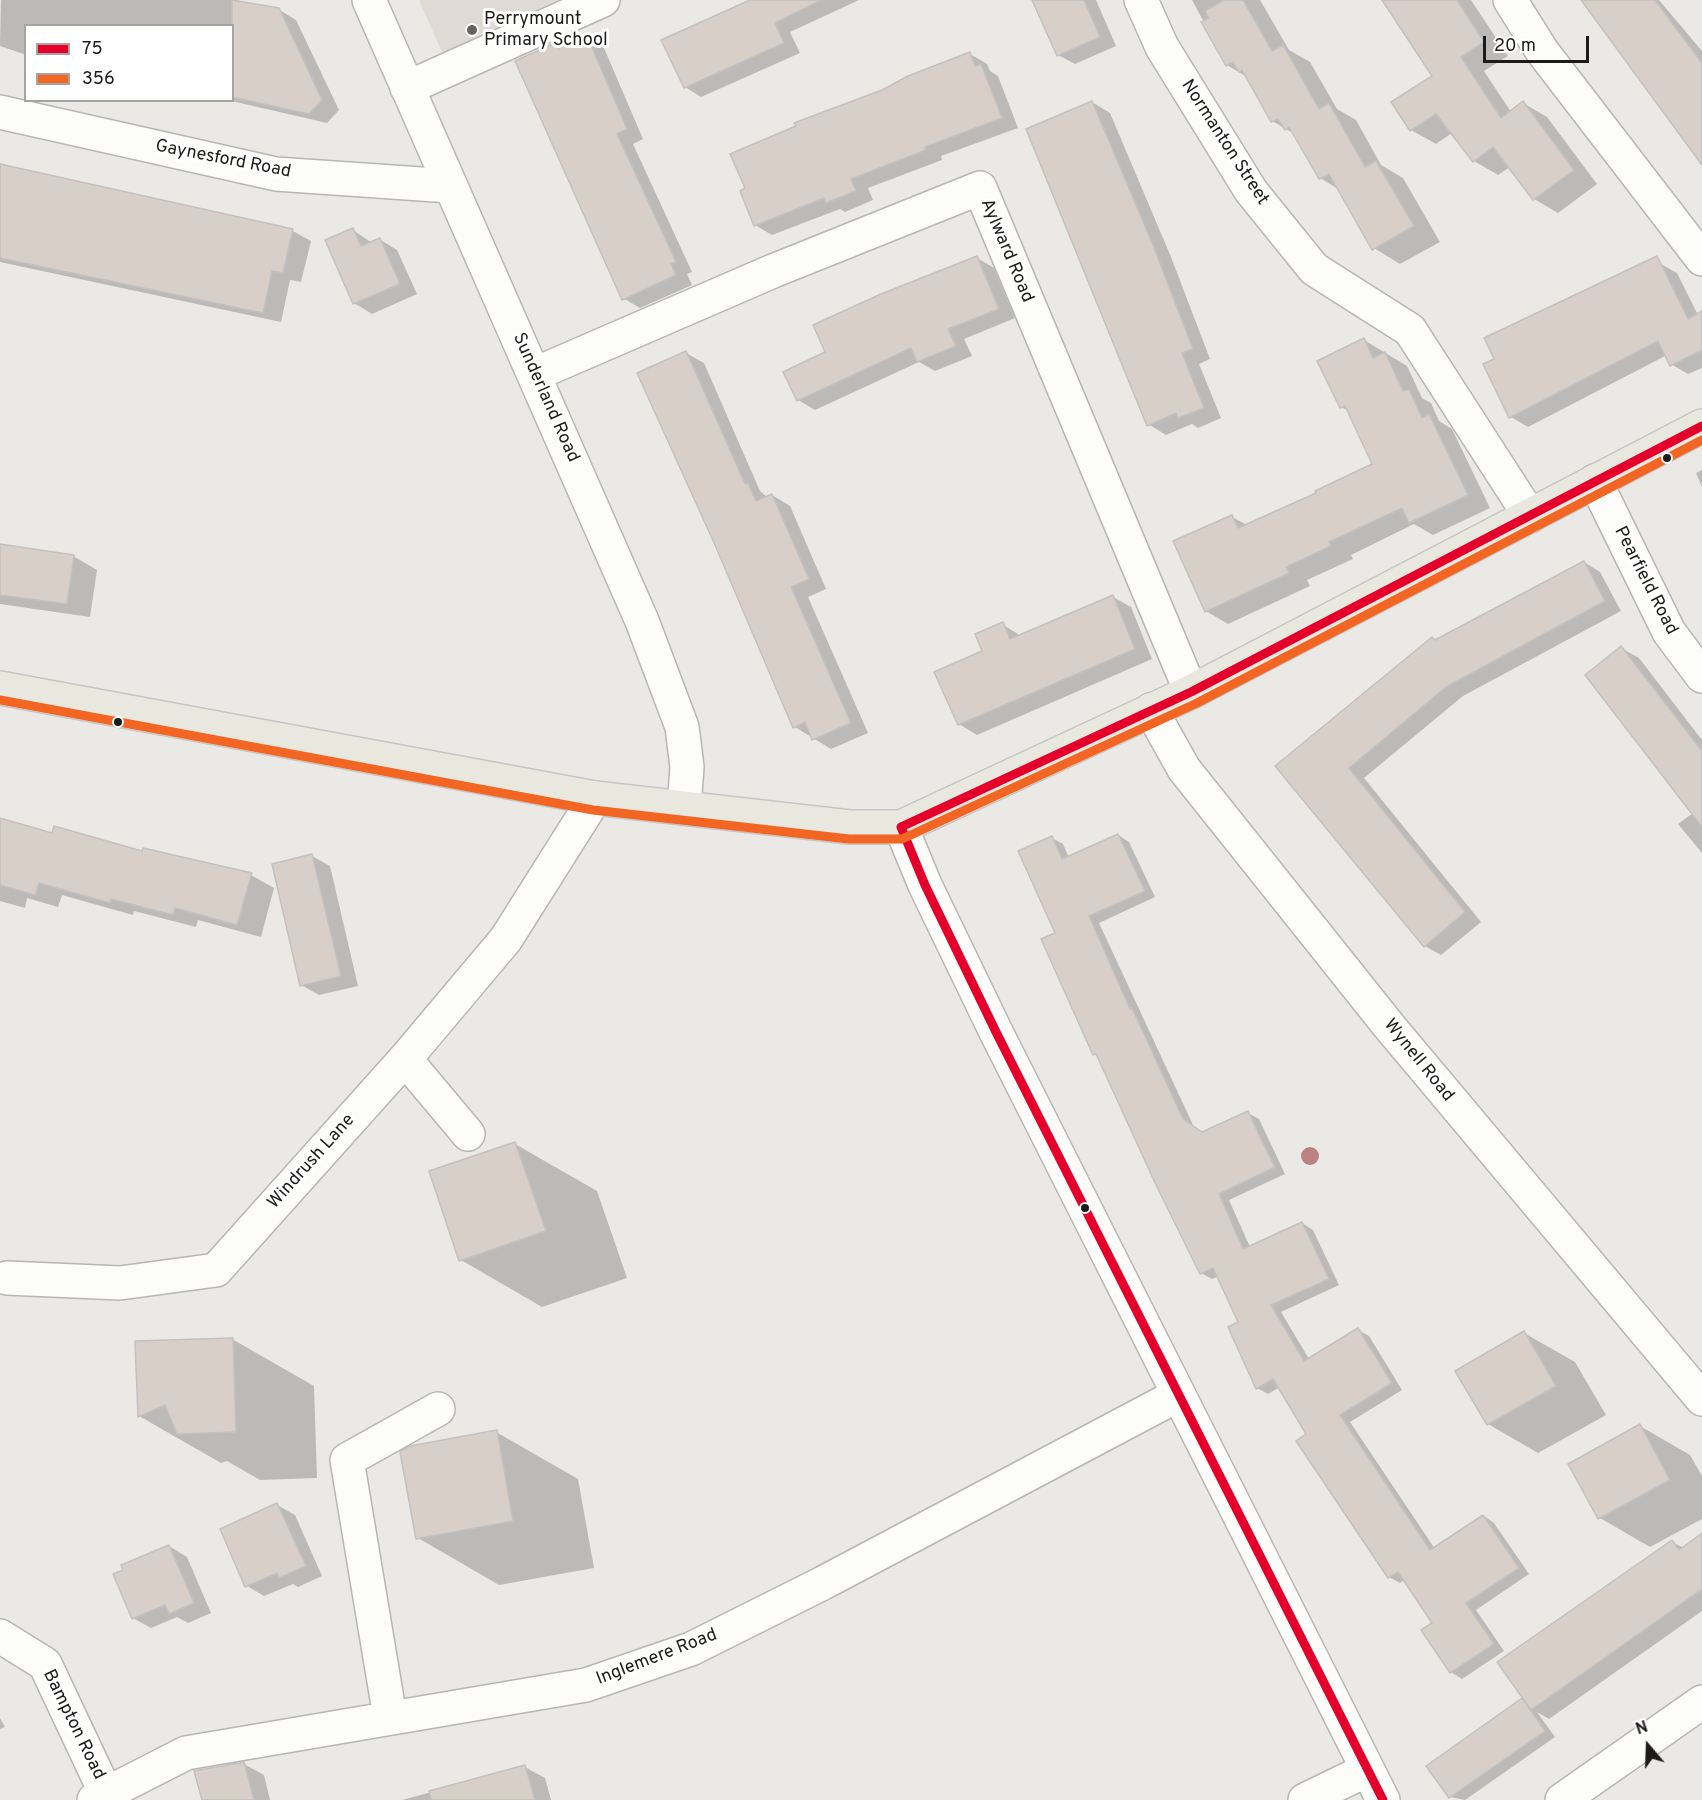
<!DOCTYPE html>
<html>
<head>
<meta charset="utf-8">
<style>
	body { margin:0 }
	#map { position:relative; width:1702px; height:1800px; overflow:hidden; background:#ebe9e6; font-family:Overpass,sans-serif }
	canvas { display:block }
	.legend { position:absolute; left:24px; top:24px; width:210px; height:78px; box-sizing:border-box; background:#fff; border:2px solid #a4a4a3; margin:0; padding:8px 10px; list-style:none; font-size:18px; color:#1c1b19 }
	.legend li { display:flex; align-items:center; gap:12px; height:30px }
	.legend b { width:30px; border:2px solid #a4a4a3 }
	.north { position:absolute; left:1618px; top:1716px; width:60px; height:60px; -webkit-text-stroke:4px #fff; paint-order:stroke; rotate:341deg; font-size:16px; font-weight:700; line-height:24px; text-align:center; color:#1c1b19 }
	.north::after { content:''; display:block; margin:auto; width:21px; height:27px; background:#1c1b19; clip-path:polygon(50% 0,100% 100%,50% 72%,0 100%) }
	.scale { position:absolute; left:1483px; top:36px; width:106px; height:27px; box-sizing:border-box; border:3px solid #1c1b19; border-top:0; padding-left:8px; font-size:18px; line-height:21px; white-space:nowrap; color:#1c1b19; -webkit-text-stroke:4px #fff; paint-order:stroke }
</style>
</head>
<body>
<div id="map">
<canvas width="1702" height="1800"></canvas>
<ul class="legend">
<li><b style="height:8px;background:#e4002b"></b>75</li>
<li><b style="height:8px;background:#f26522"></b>356</li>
</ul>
<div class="north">N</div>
<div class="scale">20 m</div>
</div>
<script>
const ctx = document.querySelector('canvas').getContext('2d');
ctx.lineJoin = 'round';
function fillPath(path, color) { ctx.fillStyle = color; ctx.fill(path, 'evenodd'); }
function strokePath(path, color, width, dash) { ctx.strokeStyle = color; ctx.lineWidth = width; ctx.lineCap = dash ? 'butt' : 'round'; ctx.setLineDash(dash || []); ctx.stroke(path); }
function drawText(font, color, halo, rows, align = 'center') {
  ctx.font = font + ' Overpass,sans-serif'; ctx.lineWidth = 6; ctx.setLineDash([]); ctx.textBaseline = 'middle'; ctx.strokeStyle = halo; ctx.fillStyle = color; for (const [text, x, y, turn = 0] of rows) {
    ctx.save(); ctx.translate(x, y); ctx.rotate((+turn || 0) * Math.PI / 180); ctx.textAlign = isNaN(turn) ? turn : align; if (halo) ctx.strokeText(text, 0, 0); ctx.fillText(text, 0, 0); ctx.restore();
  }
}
fillPath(new Path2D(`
	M 419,0 L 578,0 L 445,59 Z`), '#dfdad3');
fillPath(new Path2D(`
	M 1,0 L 235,0 L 278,9 L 296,20 L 339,110 L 327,123 L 227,100 L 232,100 L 232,26 L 26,26 L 26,55 L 0,46 Z
	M 753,0 L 859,0 L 790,32 L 800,53 L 701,97 L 685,87 Z
	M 1034,0 L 1096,0 L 1116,46 L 1075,64 L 1058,55 Z
	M 1192,0 L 1260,0 L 1289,50 L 1310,62 L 1337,109 L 1356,120 L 1381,165 L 1403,178 L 1440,242 L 1400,264 L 1374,248 L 1340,190 L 1320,178 L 1295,134 L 1272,121 L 1247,77 L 1227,65 Z
	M 1384,0 L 1471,0 L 1508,56 L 1484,71 L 1511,112 L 1523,103 L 1547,117 L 1597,184 L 1558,213 L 1534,199 L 1510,167 L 1498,175 L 1474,161 L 1452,133 L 1436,144 L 1411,130 L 1434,76 Z
	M 1582,0 L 1659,0 L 1702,51 L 1702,158 L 1696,154 Z
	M 586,38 L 604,48 L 643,139 L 633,144 L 692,272 L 687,274 L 692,285 L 640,308 L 623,298 L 557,44 L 563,48 Z
	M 970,54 L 987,64 L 990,71 L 998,76 L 1018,128 L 941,156 L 942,160 L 868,188 L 873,200 L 845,212 L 840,209 L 772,235 L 755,225 L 883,91 Z
	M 1092,102 L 1110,113 L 1171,257 L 1210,359 L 1199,364 L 1221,418 L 1198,428 L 1192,424 L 1166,435 L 1148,424 Z
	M 0,165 L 293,231 L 311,241 L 301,282 L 290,280 L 281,322 L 0,262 Z
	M 353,230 L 372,243 L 379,239 L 397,250 L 417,294 L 372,314 L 354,303 Z
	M 977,258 L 994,268 L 1015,318 L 964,339 L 972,356 L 935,371 L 919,362 L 815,410 L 798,400 Z
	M 1659,263 L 1677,273 L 1702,323 L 1702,368 L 1688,374 L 1671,364 L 1667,355 L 1528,427 L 1511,417 L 1496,359 Z
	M 1364,340 L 1407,366 L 1422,398 L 1431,403 L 1439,421 L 1452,429 L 1490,508 L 1433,535 L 1414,524 L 1351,555 L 1353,559 L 1307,580 L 1310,586 L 1228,624 L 1206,611 L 1232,517 L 1247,525 L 1318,494 L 1374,465 L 1349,411 L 1341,407 Z
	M 686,353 L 704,363 L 760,491 L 767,497 L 772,495 L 790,506 L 826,589 L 808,597 L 868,733 L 831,749 L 795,727 Z
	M 1702,470 L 1702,487 L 1696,473 Z
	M 0,546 L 73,556 L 97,570 L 90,617 L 0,604 Z
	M 1584,562 L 1600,572 L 1621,611 L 1463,696 L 1364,778 L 1481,922 L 1441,955 L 1425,946 L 1277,767 L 1436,641 Z
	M 1113,597 L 1131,607 L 1152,659 L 977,735 L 959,724 L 1002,624 L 1021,636 Z
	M 1621,648 L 1639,658 L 1702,740 L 1702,853 L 1678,824 L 1693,813 Z
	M 0,820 L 53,835 L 251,875 L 274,888 L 261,937 L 198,920 L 196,927 L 134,911 L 133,915 L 62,895 L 58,907 L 27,898 L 25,908 L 0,901 Z
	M 1118,835 L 1129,842 L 1155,897 L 1099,923 L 1194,1127 L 1203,1133 L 1248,1113 L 1259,1119 L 1285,1174 L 1229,1200 L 1250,1247 L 1302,1223 L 1313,1230 L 1339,1285 L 1281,1312 L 1309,1359 L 1358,1330 L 1369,1336 L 1402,1390 L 1350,1422 L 1435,1549 L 1484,1516 L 1494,1523 L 1529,1574 L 1476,1610 L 1504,1651 L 1462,1679 L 1451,1672 L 1434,1623 L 1404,1580 L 1400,1583 L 1389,1577 L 1280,1387 L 1268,1394 L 1257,1388 L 1240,1323 L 1219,1276 L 1212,1279 L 1201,1273 L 1100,1058 L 1094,1054 L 1057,934 L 1052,838 L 1063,844 L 1069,858 Z
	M 312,856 L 330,866 L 358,986 L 319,995 L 301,985 Z
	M 515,1144 L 597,1191 L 627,1278 L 542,1307 L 461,1260 Z
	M 1524,1333 L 1575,1362 L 1606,1415 L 1538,1453 L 1488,1424 Z
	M 232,1339 L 314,1386 L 317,1478 L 260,1480 L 227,1461 L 221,1463 L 139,1416 Z
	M 1640,1426 L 1690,1455 L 1702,1476 L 1702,1519 L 1650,1547 L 1600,1518 Z
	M 496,1432 L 578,1479 L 594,1568 L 499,1585 L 418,1538 Z
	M 277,1505 L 295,1515 L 322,1576 L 298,1587 L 293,1584 L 264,1596 L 247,1586 Z
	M 1702,1535 L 1702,1611 L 1549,1719 L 1537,1712 L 1555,1737 L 1465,1800 L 1450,1797 L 1522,1700 L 1528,1703 L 1672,1542 L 1684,1548 Z
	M 169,1546 L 187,1557 L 211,1613 L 188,1623 L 177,1617 L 151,1628 L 133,1618 Z
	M 0,1718 L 5,1727 L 0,1729 Z
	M 244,1764 L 264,1775 L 270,1800 L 203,1800 Z
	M 525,1767 L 545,1778 L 551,1800 L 402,1800 Z`), '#0003');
const building = new Path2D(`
	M 232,0 L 279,8 L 322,100 L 309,114 L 232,97 Z
	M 750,0 L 821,0 L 775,23 L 784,43 L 684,88 L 661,40 Z
	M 1032,0 L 1084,0 L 1100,37 L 1057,56 Z
	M 1224,0 L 1243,0 L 1272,51 L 1283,45 L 1319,109 L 1329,103 L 1365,167 L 1376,161 L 1414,226 L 1372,250 L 1329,174 L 1319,179 L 1289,127 L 1285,130 L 1278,119 L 1271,122 L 1242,70 L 1239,72 L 1233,62 L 1226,66 L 1201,22 L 1209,18 L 1205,11 Z
	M 1382,0 L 1457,0 L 1484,42 L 1461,57 L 1501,118 L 1523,101 L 1574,170 L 1533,200 L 1493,147 L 1473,162 L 1436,114 L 1410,131 L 1391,102 L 1432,76 Z
	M 1581,0 L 1655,0 L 1702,63 L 1702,165 Z
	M 587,36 L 627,129 L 617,134 L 676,262 L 671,264 L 676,275 L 622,300 L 515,61 L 557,42 L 559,48 Z
	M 970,52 L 975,66 L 981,64 L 1002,118 L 925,147 L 926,150 L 851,179 L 856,191 L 826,203 L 824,198 L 754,226 L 740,191 L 745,188 L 730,154 L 796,126 L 794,123 L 882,90 L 908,76 Z
	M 1092,101 L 1153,245 L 1193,349 L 1182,353 L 1204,408 L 1178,418 L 1176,413 L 1147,426 L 1026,129 Z
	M 0,164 L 293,229 L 283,273 L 272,271 L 263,313 L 0,258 Z
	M 353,228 L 361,246 L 380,238 L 400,284 L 353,304 L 325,240 Z
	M 977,256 L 999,309 L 948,329 L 956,346 L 917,362 L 911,348 L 797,401 L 783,372 L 825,352 L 813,325 L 881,294 Z
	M 1657,256 L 1688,319 L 1702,311 L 1702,350 L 1670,366 L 1658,341 L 1509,418 L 1483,364 L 1494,359 L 1484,338 Z
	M 1364,338 L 1373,358 L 1385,352 L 1403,391 L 1409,389 L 1422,418 L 1429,414 L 1468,495 L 1409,523 L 1402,508 L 1329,542 L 1331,546 L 1286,567 L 1289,573 L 1205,612 L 1173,541 L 1232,515 L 1238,528 L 1316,493 L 1315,491 L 1372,464 L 1345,406 L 1340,408 L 1317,361 Z
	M 686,351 L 745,484 L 748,483 L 756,501 L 772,494 L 809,579 L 791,587 L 851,723 L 812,740 L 805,722 L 793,728 L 715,545 L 637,373 Z
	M 0,544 L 74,555 L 67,604 L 0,595 Z
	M 1584,561 L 1605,601 L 1446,687 L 1349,768 L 1465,912 L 1424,947 L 1275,766 L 1432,637 L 1435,640 Z
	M 1113,595 L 1135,649 L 958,725 L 934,672 L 982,651 L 975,634 L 1003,622 L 1010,639 Z
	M 1621,646 L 1702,751 L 1702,827 L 1585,675 Z
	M 0,818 L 52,833 L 54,826 L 142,851 L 143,848 L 252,873 L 237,925 L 175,908 L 173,915 L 111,899 L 110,903 L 39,883 L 35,895 L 0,885 Z
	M 1118,834 L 1145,891 L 1089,916 L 1130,1009 L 1132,1008 L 1183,1119 L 1202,1132 L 1248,1111 L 1261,1139 L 1275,1167 L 1219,1194 L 1243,1249 L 1302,1222 L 1329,1279 L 1271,1305 L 1304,1361 L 1358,1328 L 1392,1383 L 1340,1415 L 1430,1550 L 1483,1515 L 1519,1568 L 1466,1603 L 1494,1644 L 1450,1673 L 1421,1630 L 1432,1623 L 1398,1572 L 1388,1578 L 1296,1441 L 1306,1434 L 1273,1379 L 1256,1389 L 1228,1327 L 1238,1322 L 1213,1268 L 1200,1274 L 1157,1187 L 1096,1054 L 1093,1055 L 1041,939 L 1055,933 L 1018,851 L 1052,836 L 1062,859 Z
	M 312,854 L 341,976 L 300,986 L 272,864 Z
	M 515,1142 L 546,1231 L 459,1261 L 429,1171 Z
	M 1524,1331 L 1556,1386 L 1487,1425 L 1455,1371 Z
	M 233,1338 L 236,1432 L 177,1434 L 165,1405 L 138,1417 L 135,1341 Z
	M 1640,1424 L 1670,1480 L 1598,1519 L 1568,1464 Z
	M 497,1430 L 513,1521 L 416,1539 L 400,1452 L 410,1446 Z
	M 277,1503 L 306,1566 L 279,1578 L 277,1573 L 245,1587 L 220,1529 Z
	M 1702,1533 L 1702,1589 L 1531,1710 L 1497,1662 L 1672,1540 L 1679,1550 Z
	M 169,1545 L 194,1603 L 169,1614 L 165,1605 L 132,1619 L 113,1574 L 123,1570 L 121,1565 Z
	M 1522,1698 L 1545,1731 L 1449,1798 L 1426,1766 Z
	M 244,1762 L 254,1800 L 202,1800 L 194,1771 Z
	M 525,1765 L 535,1800 L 431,1800 L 429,1791 Z`);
fillPath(building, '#d8cfc9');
strokePath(building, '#c3c1c0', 1.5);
const minor = new Path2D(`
	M 369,0 L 642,621 L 682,727 L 687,767 L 684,806
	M 1141,0 L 1162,47 L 1251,191 L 1314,269 L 1410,330 L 1530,516
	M 1510,0 L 1542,51 L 1702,259
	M 407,88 L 603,0
	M 0,112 L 276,174 L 450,186
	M 535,374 L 773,271 L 980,188 L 1191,692
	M 1595,481 L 1669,632 L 1702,676
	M 1151,710 L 1184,769 L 1389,1026 L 1702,1399
	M 901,827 L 925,885 L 996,1032 L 1383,1800
	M 405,1059 L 468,1134
	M 7,1278 L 120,1283 L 216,1270 L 405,1059 L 506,939 L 595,798
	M 0,1636 L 45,1664 L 109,1800
	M 390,1717 L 347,1460 L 438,1409
	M 94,1800 L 186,1753 L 586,1685 L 691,1649 L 823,1583 L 1178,1395
	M 1305,1800 L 1367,1770
	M 1562,1800 L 1702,1702`);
const major = new Path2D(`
	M 0,688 L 595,798 L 850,827 L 901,827 L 1191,692 L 1702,426`);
strokePath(minor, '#b8b6b4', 36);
strokePath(major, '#c6c5c4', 36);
strokePath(minor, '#fcfcfb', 33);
strokePath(major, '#e8e8de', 33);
strokePath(new Path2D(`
	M 901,827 L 925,885 L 996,1032 L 1383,1800
	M 901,827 L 1191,692 L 1702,426`), '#e4002b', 9);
strokePath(new Path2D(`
	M 0,700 L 593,810 L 849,839 L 902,839 L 1197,703 L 1702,440`), '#f26522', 9);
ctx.fillStyle = '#ba8281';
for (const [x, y] of [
	[1310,1156]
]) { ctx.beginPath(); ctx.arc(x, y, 9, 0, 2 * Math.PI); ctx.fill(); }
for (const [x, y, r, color] of [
	[472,30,6,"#646361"],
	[1667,458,5,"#1c1b19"],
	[118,722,5,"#1c1b19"],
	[1085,1208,5,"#1c1b19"]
]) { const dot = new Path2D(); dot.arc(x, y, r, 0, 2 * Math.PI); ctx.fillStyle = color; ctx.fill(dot); strokePath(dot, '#fff', 2); }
drawText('18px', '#1c1b19', '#fff', [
	["Perrymount",484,20],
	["Primary School",484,41]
], 'left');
drawText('18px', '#1c1b19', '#fff', [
	["Normanton Street",1224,143,57],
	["Gaynesford Road",223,160,11],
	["Aylward Road",1006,251,67],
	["Sunderland Road",545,398,66],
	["Pearfield Road",1645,581,63],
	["Wynell Road",1418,1061,51],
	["Windrush Lane",312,1162,-48],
	["Inglemere Road",657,1658,-21],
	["Bampton Road",73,1725,64]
]);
</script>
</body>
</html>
